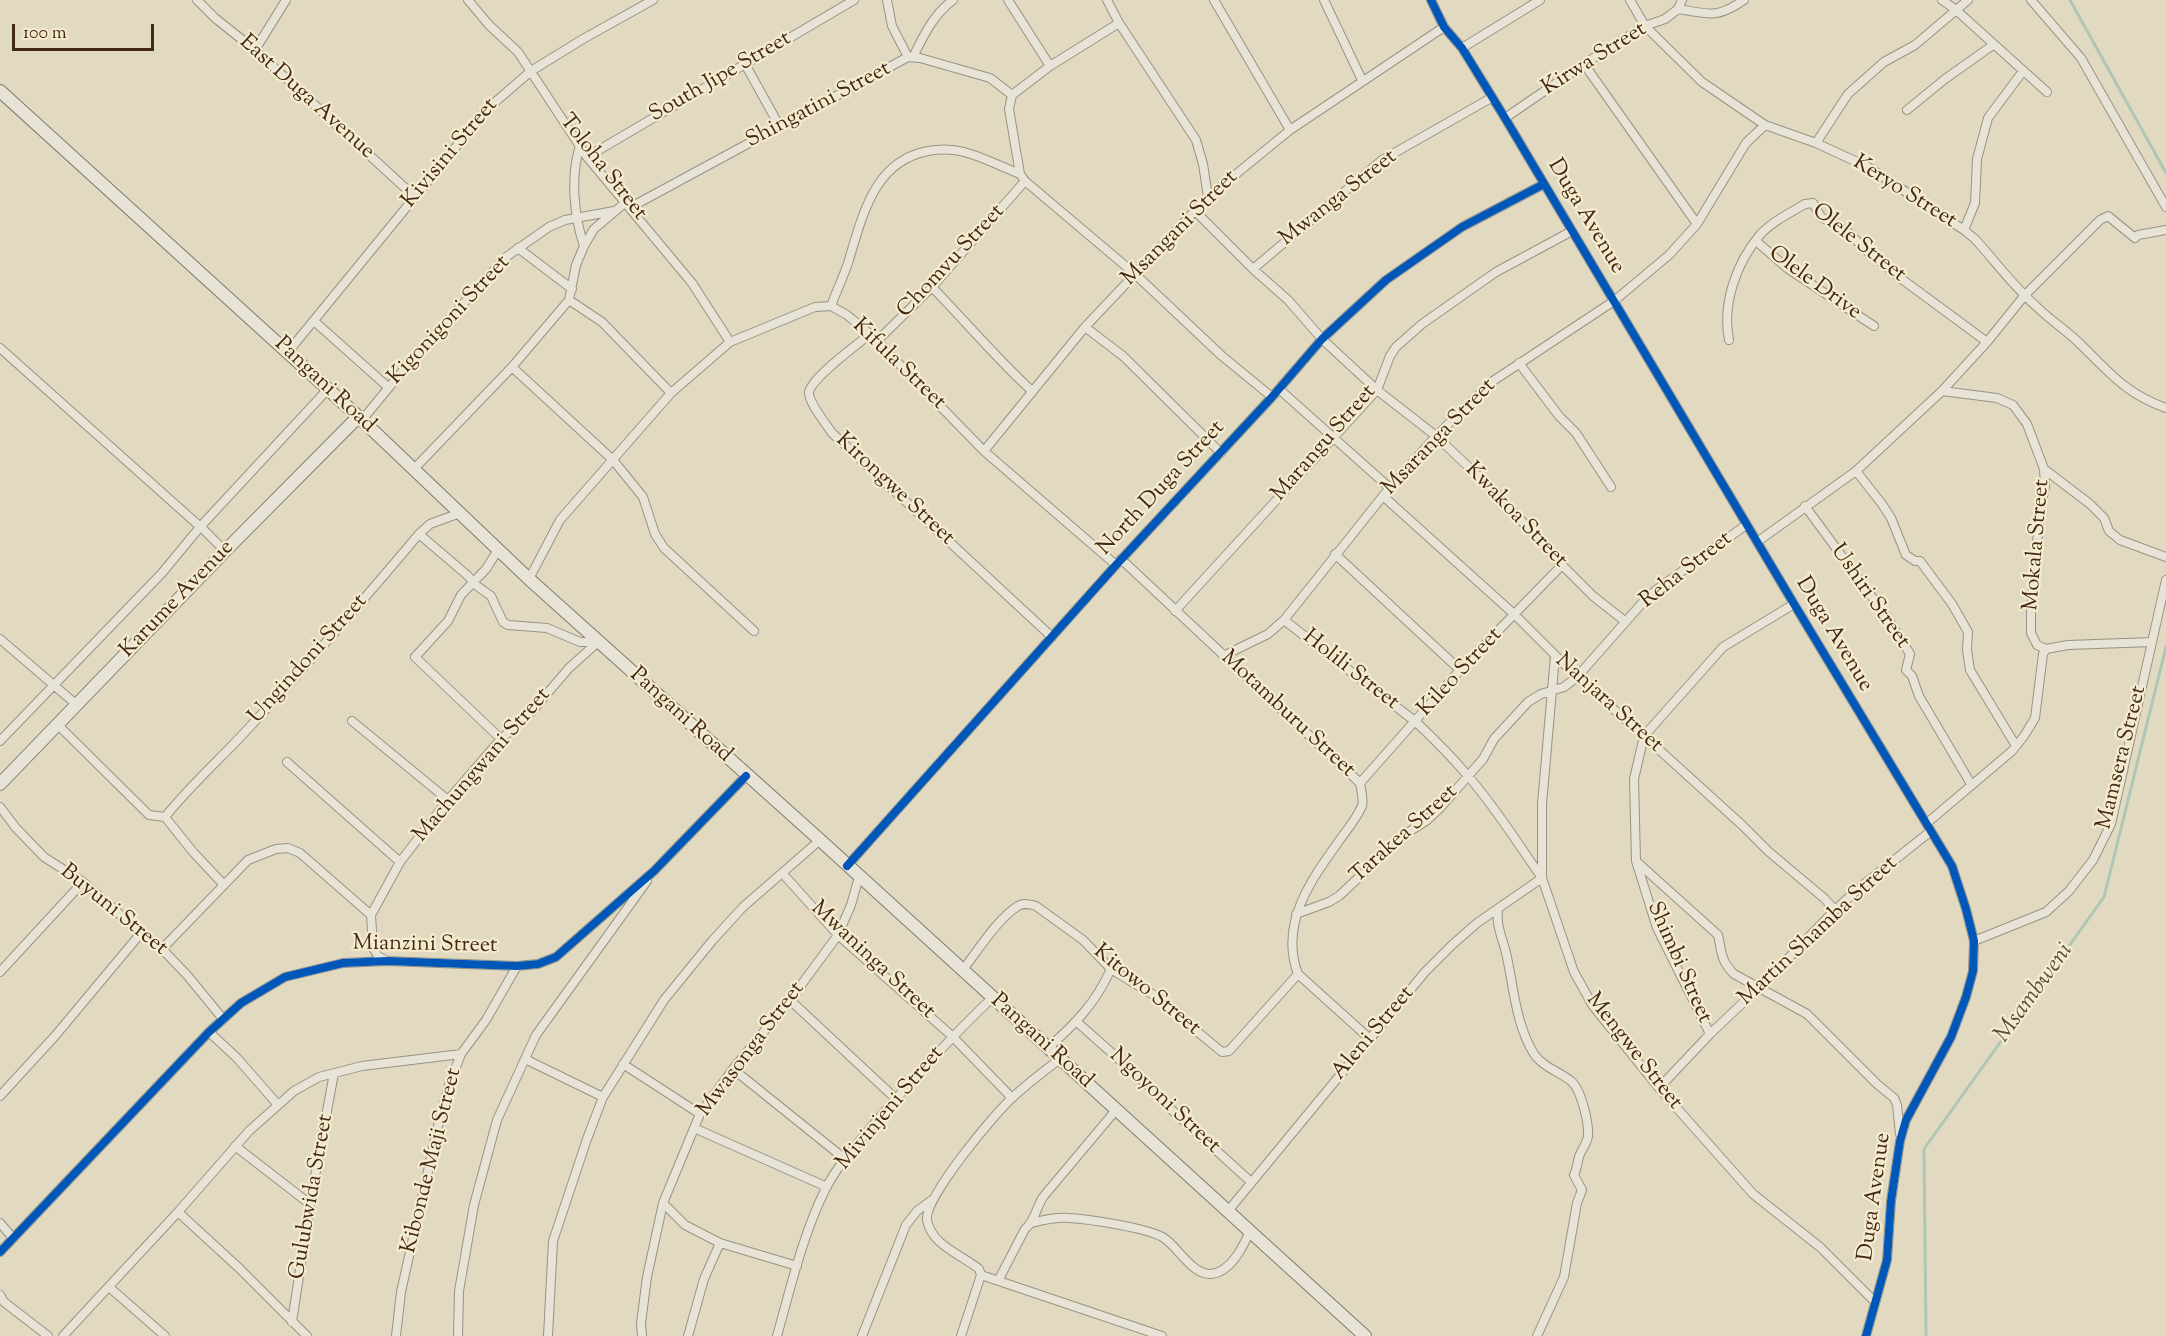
<!DOCTYPE html>
<html>
<head>
<meta charset="utf-8">
<style>
	body { margin:0 }
	#map { position:relative; width:2166px; height:1336px; overflow:hidden; background:#e1dac1; font-family:"Sorts Mill Goudy",serif }
	canvas { display:block }
	.scale { position:absolute; left:12px; top:24px; width:142px; height:27px; box-sizing:border-box; border:3px solid #432719; border-top:0; padding-left:8px; font-size:18px; line-height:21px; white-space:nowrap; color:#432719; -webkit-text-stroke:4px #f5ecce; paint-order:stroke }
</style>
</head>
<body>
<div id="map">
<canvas width="2166" height="1336"></canvas>
<div class="scale">100 m</div>
</div>
<script>
const ctx = document.querySelector('canvas').getContext('2d');
ctx.lineJoin = 'round';
function strokePath(path, color, width, dash) { ctx.strokeStyle = color; ctx.lineWidth = width; ctx.lineCap = dash ? 'butt' : 'round'; ctx.setLineDash(dash || []); ctx.stroke(path); }
function drawText(font, color, halo, rows, align = 'center') {
  ctx.font = font + ' "Sorts Mill Goudy",serif'; ctx.lineWidth = 4.5; ctx.setLineDash([]); ctx.textBaseline = 'middle'; ctx.strokeStyle = halo; ctx.fillStyle = color; for (const [text, x, y, turn = 0] of rows) {
    ctx.save(); ctx.translate(x, y); ctx.rotate((+turn || 0) * Math.PI / 180); ctx.textAlign = isNaN(turn) ? turn : align; if (halo) ctx.strokeText(text, 0, 0); ctx.fillText(text, 0, 0); ctx.restore();
  }
}
strokePath(new Path2D(`
	M 2070,0 L 2166,173
	M 1926,1336 L 1924,1149 L 2104,897 L 2166,647`), '#afc6b4', 3);
const minor = new Path2D(`
	M 197,0 L 215,18 L 255,50 L 415,197
	M 468,0 L 489,25 L 518,52 L 587,157 L 692,283 L 730,342
	M 887,0 L 892,26 L 908,57
	M 1008,0 L 1050,66
	M 1107,0 L 1119,23 L 1196,140 L 1203,164 L 1208,197
	M 1214,0 L 1290,130
	M 1324,0 L 1362,80
	M 1431,0 L 1444,27 L 1462,48 L 1505,118 L 1794,604 L 1952,866 L 1966,909 L 1974,941 L 1973,971 L 1966,997 L 1951,1037 L 1906,1120 L 1900,1141 L 1891,1201 L 1887,1260 L 1866,1336
	M 1630,0 L 1645,26 L 1702,82 L 1765,125 L 1816,143 L 1868,167 L 1964,230 L 1975,239 C 1995,261 2014,287 2037,307 C 2049,319 2063,328 2076,340 C 2107,369 2123,393 2166,408
	M 1942,0 L 1956,10 L 2047,92
	M 2031,0 L 2081,58 L 2166,207
	M 1678,9 C 1710,14 1716,19 1744,0
	M 1119,23 L 1050,66 L 1012,95 L 1009,109 L 1020,174 L 1025,181 L 1135,274 L 1222,356 L 1272,397
	M 1462,48 L 1540,0
	M 255,50 L 286,0
	M 913,57 C 924,35 933,15 953,0
	M 745,64 L 780,127
	M 1584,64 L 1697,224
	M 1907,110 L 1945,79 L 1993,45
	M 1505,118 L 1584,64 L 1645,26 L 1665,19 L 1678,9 L 1682,0
	M 1816,143 L 1848,94 L 1884,62 L 1915,45 L 1968,0
	M 580,146 C 570,176 574,216 584,246
	M 587,157 L 854,0
	M 631,207 L 908,57 L 920,58 L 990,78 L 1012,95
	M 1196,212 L 1253,269 L 1288,300 L 1322,339 L 1377,390 L 1436,436 L 1497,494 L 1562,565 L 1593,596 L 1626,622
	M 1964,230 L 1975,203 L 1977,159 L 1988,118 L 2023,71
	M 1756,241 L 1787,268 L 1874,326
	M 518,248 L 572,289
	M 1253,269 L 1382,160 L 1491,98
	M 932,287 C 966,322 997,359 1032,391
	M 569,300 L 602,322 L 671,393
	M 831,306 C 836,292 843,278 848,263 C 862,218 873,161 928,151 C 939,149 953,149 964,152 C 983,157 1002,167 1020,174
	M 314,321 L 388,387
	M 1085,327 L 1123,356 L 1221,453
	M 870,334 C 857,345 812,377 809,392 C 808,402 827,425 832,433 L 1052,637
	M 1729,340 C 1722,304 1736,264 1759,236 C 1771,222 1790,213 1805,204 L 1813,203 L 1821,217 L 1848,232 L 1867,251 L 1903,280 L 1987,342
	M 877,341 L 932,287 L 1025,181
	M 0,348 L 205,531 L 225,551
	M 288,352 L 486,110 L 531,71 L 583,39 L 653,0
	M 1519,363 L 1559,416 L 1576,433 L 1611,487
	M 512,367 L 613,460 L 643,497 L 655,534 L 664,548 L 754,631
	M 1279,389 L 1391,489
	M 1942,391 L 1997,398 L 2013,405 L 2027,424 L 2044,469 L 2045,487 L 2040,509 L 2031,611 L 2031,633 L 2037,645 L 2046,649
	M 362,420 L 410,362 L 506,257 L 549,227 L 565,220 L 614,211
	M 984,451 L 1085,327 L 1208,197 L 1290,130 L 1444,27
	M 414,469 L 512,367 L 569,300 L 576,265 L 584,246 L 594,229 L 626,202
	M 2044,469 L 2090,504 L 2104,518 L 2109,531 L 2120,540 L 2166,557
	M 1856,471 L 1882,504 L 1891,518 L 1906,555 L 1915,561 L 1920,561 L 1952,604 L 1968,632 L 1967,650 L 1970,670 L 2016,746
	M 1383,496 L 1515,615 L 1577,677 L 1644,736 L 1742,825 L 1768,851 L 1825,899 L 1835,910
	M 1805,506 L 1886,616 L 1910,654 L 1906,670 L 1912,676 L 1919,696 L 1971,784
	M 419,534 L 467,575 L 477,586 L 491,596 L 503,622 L 508,625 L 547,628 L 580,642 L 598,642
	M 1757,542 L 1856,471 L 1942,391 L 1987,342 L 2025,295 L 2100,220 L 2108,216 L 2135,238 L 2138,235 L 2166,230
	M 498,550 L 486,569 L 461,595 L 448,621 L 415,657 L 501,739
	M 1335,554 L 1460,670
	M 1121,559 L 1360,783 C 1361,790 1364,800 1362,806 C 1357,818 1346,831 1339,841 C 1311,880 1279,924 1298,974 L 1370,1039
	M 529,579 L 560,520 L 671,393 L 730,342 L 815,307 L 831,306 L 847,315 L 870,334 L 984,451 L 1116,565
	M 1175,611 L 1377,390 L 1390,356 L 1396,347 L 1422,324 L 1496,272 L 1572,231
	M 0,639 L 77,705
	M 1223,656 L 1268,634 L 1284,620 L 1383,496 L 1436,436 L 1493,381 L 1614,301 L 1669,255 L 1697,224 L 1746,143 L 1765,125
	M 1555,656 L 1542,804 L 1542,878 L 1574,972 L 1593,1006 L 1659,1088 L 1753,1194 L 1820,1247 L 1875,1302
	M 352,721 L 448,800
	M 58,725 L 149,815 L 165,817
	M 0,741 L 162,573 L 200,527 L 328,389
	M 287,762 L 400,862
	M 1360,783 L 1460,670 L 1562,565
	M 0,807 L 16,828 L 44,857 L 83,882 L 141,933 L 162,949 L 187,975 L 223,1019
	M 165,817 C 193,782 227,753 256,720 C 312,659 366,597 419,534 L 430,524 L 460,513
	M 165,817 L 193,852 L 224,885
	M 1927,823 L 2012,751 L 2024,736 L 2035,718 L 2043,654 L 2046,649 L 2068,645 L 2152,642
	M 1637,862 L 1718,935 C 1722,952 1720,960 1734,974 L 1807,1014 L 1877,1084 L 1894,1098 L 1897,1105 L 1900,1134
	M 847,866 L 1116,565 L 1272,397 L 1322,339 L 1386,280 L 1462,227 L 1544,184
	M 783,874 L 838,935 L 952,1036 L 1012,1098
	M 1498,909 C 1496,927 1502,936 1506,953 C 1514,987 1515,1023 1534,1054 C 1543,1067 1558,1071 1571,1081 C 1581,1089 1589,1123 1588,1136 C 1587,1144 1581,1150 1579,1157 C 1577,1163 1577,1169 1574,1175 L 1582,1190 L 1577,1203 L 1564,1277 L 1537,1336
	M 1296,914 L 1329,902 L 1339,896 L 1404,835 L 1426,821 L 1440,808 L 1483,759 L 1494,739 L 1528,702 L 1541,694 L 1564,687 L 1577,677 L 1643,602 L 1656,590 L 1746,525
	M 1974,941 L 2046,912 L 2069,891 L 2093,860 L 2111,824 L 2166,580
	M 162,949 L 248,860 L 276,849 L 288,848 L 300,853 L 371,915
	M 387,961 L 378,956 L 373,948 L 371,915 L 400,862 L 448,800 L 501,739 L 533,710 L 569,668 L 598,642
	M 962,971 C 977,952 997,919 1018,906 C 1024,903 1029,904 1036,906 L 1083,940 L 1111,969 L 1165,1002 L 1182,1019 L 1222,1052 L 1229,1051 L 1298,974
	M 0,972 L 83,882
	M 790,1000 L 896,1099
	M 1077,1022 L 1150,1087 L 1163,1102 L 1251,1182
	M 209,1032 L 237,1058 L 278,1105
	M 1710,1034 L 1657,928 L 1636,861 L 1634,779 L 1644,736 L 1723,647 L 1794,604
	M 1048,1048 C 1076,1023 1095,1004 1111,969
	M 525,1059 L 603,1097
	M 623,1064 L 700,1114
	M 733,1069 L 845,1159
	M 1659,1088 L 1710,1034 L 1771,976 L 1835,910 L 1858,889 L 1931,831
	M 0,1096 L 55,1036 L 141,933
	M 694,1128 L 827,1187
	M 235,1146 L 310,1204
	M 663,1203 L 685,1225 L 720,1243 L 797,1266
	M 1228,1211 L 1425,972 L 1452,945 L 1477,923 L 1542,878 C 1518,844 1496,808 1468,776 C 1452,757 1434,739 1416,722 L 1284,620
	M 178,1212 L 239,1268 L 307,1336
	M 0,1223 L 13,1238
	M 1032,1223 C 1043,1220 1057,1217 1069,1218 C 1088,1219 1149,1228 1164,1238 C 1178,1247 1192,1275 1211,1274 C 1231,1272 1243,1247 1250,1231
	M 0,1252 L 209,1032 L 241,1003 L 285,977 L 343,963 L 387,961 L 517,966 L 538,964 L 556,957 L 654,871 L 746,776
	M 981,1275 L 1162,1336
	M 999,1279 L 1025,1229 C 1035,1221 1036,1208 1043,1197 L 1116,1110
	M 109,1287 L 165,1336
	M 0,1295 L 4,1302 L 48,1336
	M 292,1322 L 310,1204 L 334,1073
	M 63,1336 L 178,1212 L 249,1131 L 294,1091 L 319,1077 L 362,1066 L 461,1054
	M 396,1336 L 401,1292 L 438,1126 L 449,1085 L 461,1054 L 486,1020 L 517,966
	M 458,1336 L 459,1291 L 474,1205 L 497,1120 L 536,1035 L 647,881
	M 548,1336 L 553,1241 L 587,1139 L 603,1097 L 664,1000 L 712,941 L 743,907 L 820,840
	M 642,1336 L 641,1323 L 647,1277 L 663,1203 L 700,1114 L 733,1069 L 790,1000 L 838,935 L 851,905 L 859,877
	M 688,1336 L 704,1279 L 720,1243
	M 777,1336 C 791,1286 803,1234 826,1188 C 838,1165 856,1145 873,1125 C 911,1081 950,1038 992,998
	M 862,1336 L 906,1225 L 917,1211 L 932,1200
	M 961,1336 L 981,1275 L 979,1269 C 962,1255 931,1245 927,1220 C 924,1198 995,1113 1013,1097 C 1028,1083 1044,1071 1060,1059`);
const secondary = new Path2D(`
	M 0,91 L 362,420 L 529,579 L 820,840 L 1365,1336
	M 0,784 L 225,551 L 358,417`);
strokePath(minor, '#9a9282', 10);
strokePath(secondary, '#827a6c', 14);
strokePath(minor, '#e7e3d7', 8);
strokePath(secondary, '#e7e3d7', 12);
strokePath(new Path2D(`
	M 1431,0 L 1444,27 L 1462,48 L 1505,118 L 1794,604 L 1952,866 L 1966,909 L 1974,941 L 1973,971 L 1966,997 L 1951,1037 L 1906,1120 L 1900,1141 L 1891,1201 L 1887,1260 L 1866,1336
	M 847,866 L 1116,565 L 1272,397 L 1322,339 L 1386,280 L 1462,227 L 1544,184
	M 0,1252 L 209,1032 L 241,1003 L 285,977 L 343,963 L 387,961 L 517,966 L 538,964 L 556,957 L 654,871 L 746,776`), '#0057b8', 8);
drawText('22px', '#432719', '#f5ecce', [
	["Kirwa Street",1595,60,-32],
	["South Jipe Street",721,78,-30],
	["East Duga Avenue",306,98,42],
	["Shingatini Street",819,106,-28],
	["Kivisini Street",451,154,-50],
	["Toloha Street",602,168,52],
	["Keryo Street",1904,193,32],
	["Mwanga Street",1339,199,-38],
	["Duga Avenue",1585,217,59],
	["Msangani Street",1181,229,-45],
	["Olele Street",1858,244,38],
	["Chomvu Street",952,262,-47],
	["Olele Drive",1814,284,36],
	["Kigonigoni Street",450,321,-47],
	["Kifula Street",898,365,44],
	["Pangani Road",324,386,43],
	["Msaranga Street",1440,438,-46],
	["Marangu Street",1325,444,-49],
	["North Duga Street",1162,489,-47],
	["Kirongwe Street",894,490,43],
	["Kwakoa Street",1515,516,46],
	["Mokala Street",2038,545,-85],
	["Reha Street",1687,571,-38],
	["Ushiri Street",1869,597,55],
	["Karume Avenue",178,600,-46],
	["Duga Avenue",1833,635,59],
	["Ungindoni Street",309,660,-48],
	["Holili Street",1350,671,38],
	["Kileo Street",1461,673,-47],
	["Nanjara Street",1608,704,42],
	["Motamburu Street",1287,715,43],
	["Pangani Road",680,716,42],
	["Mamsera Street",2123,758,-76],
	["Machungwani Street",483,766,-49],
	["Tarakea Street",1405,835,-42],
	["Buyuni Street",113,911,39],
	["Martin Shamba Street",1819,932,-43],
	["Mianzini Street",425,946,1],
	["Mwaninga Street",872,961,43],
	["Shimbi Street",1678,963,66],
	["Kitowo Street",1146,991,39],
	["Aleni Street",1374,1034,-50],
	["Pangani Road",1041,1042,42],
	["Mwasonga Street",752,1050,-53],
	["Mengwe Street",1633,1052,52],
	["Ngoyoni Street",1164,1102,43],
	["Mivinjeni Street",891,1109,-50],
	["Kibonde Maji Street",433,1161,-76],
	["Gulubwida Street",313,1197,-80],
	["Duga Avenue",1876,1197,-82]
]);
drawText('italic 24px', '#594c3e', '#f5ecce', [
	["Msambweni",2035,994,-54]
]);
</script>
</body>
</html>
